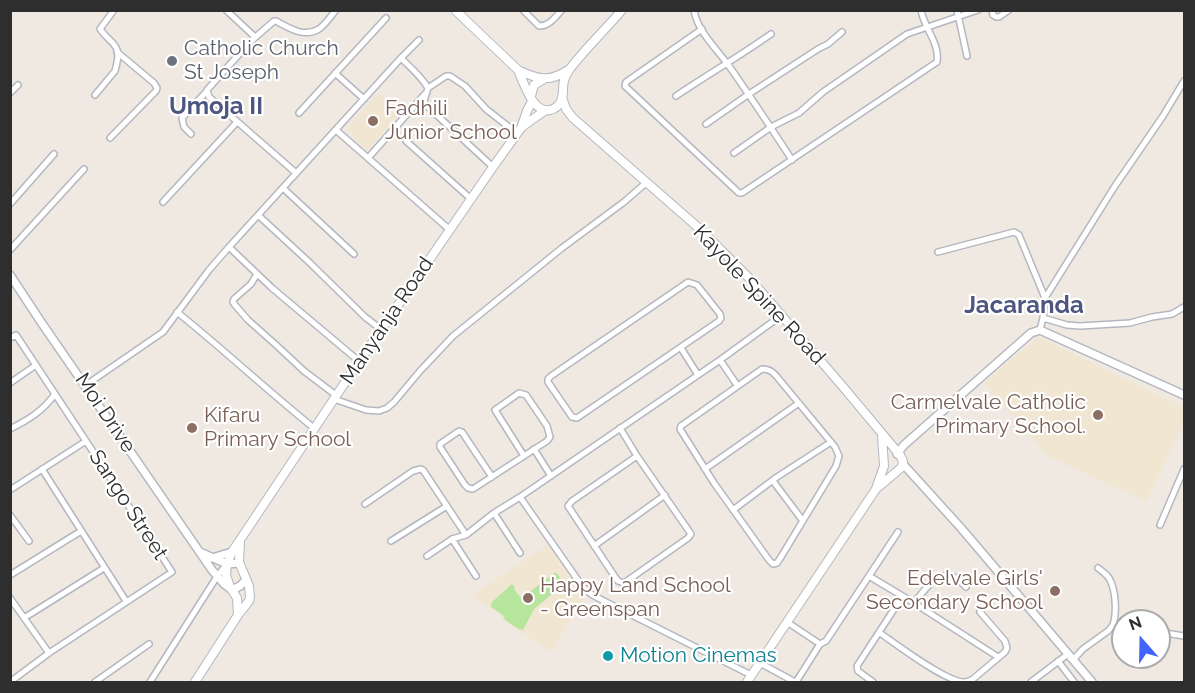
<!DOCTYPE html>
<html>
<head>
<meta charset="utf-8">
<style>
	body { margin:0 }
	#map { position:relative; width:1195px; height:693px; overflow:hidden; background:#efe9e1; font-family:Raleway,sans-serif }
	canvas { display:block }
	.frame { position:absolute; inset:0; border:12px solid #2e2e2e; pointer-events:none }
	.north { position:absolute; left:1111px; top:609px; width:60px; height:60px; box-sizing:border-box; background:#fff; border:2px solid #ababab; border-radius:50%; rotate:340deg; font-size:16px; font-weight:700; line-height:24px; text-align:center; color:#2e2e2e }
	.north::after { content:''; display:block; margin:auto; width:21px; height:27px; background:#4264fb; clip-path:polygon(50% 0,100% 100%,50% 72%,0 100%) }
</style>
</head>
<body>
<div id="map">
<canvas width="1195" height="693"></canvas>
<div class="frame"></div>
<div class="north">N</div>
</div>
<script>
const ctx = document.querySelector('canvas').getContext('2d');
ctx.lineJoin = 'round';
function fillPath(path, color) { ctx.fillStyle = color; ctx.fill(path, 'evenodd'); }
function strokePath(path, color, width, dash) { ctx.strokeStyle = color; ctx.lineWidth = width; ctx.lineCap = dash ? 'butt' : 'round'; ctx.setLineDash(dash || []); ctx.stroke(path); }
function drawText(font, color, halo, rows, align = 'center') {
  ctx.font = font + ' Raleway,sans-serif'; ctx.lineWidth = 4.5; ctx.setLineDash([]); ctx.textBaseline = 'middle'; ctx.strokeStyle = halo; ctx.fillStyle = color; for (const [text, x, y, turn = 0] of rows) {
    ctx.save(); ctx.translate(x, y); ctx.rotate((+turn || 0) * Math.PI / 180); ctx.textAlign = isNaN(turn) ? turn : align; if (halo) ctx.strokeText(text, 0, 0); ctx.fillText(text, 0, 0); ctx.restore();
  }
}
fillPath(new Path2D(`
	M 378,92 L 399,114 L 367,150 L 347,129 Z
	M 1038,337 L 1184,407 L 1184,423 L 1146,501 L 1049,457 L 984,383 Z
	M 548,545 L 558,559 L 557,564 L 564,569 L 572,581 L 572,586 L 575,590 L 579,592 L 584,599 L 551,652 L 503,620 L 502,616 L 471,596 Z`), '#f0e6d1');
fillPath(new Path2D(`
	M 556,572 L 564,584 L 534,609 L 523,630 L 519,629 L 505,620 L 503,615 L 491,607 L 492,602 L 512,584 L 515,587 L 514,589 L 520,597 L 528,593 Z`), '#b6e59e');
const minor = new Path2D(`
	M 226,10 L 255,37
	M 523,10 L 539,26 C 550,26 555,17 562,10
	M 694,10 C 697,31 717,49 729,66 C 751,97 771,128 792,160
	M 957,10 L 967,56
	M 992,10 L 993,15 L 996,17 L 999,17 L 1009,10
	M 702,29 L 626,82 L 625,86 L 739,193 L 742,193 L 937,62 C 940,43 924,28 921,10
	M 401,58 L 419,40
	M 335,73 L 364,99
	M 428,88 L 446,76 L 450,76 L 465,86 L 486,109 L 514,131 L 514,136
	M 10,93 L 18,85
	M 95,95 L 115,71 C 123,43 113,47 100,29 L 114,10
	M 676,96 C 707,75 740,56 771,34
	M 299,113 L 386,18
	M 706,124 L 749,94 L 818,49 L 828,44 L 842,32
	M 336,130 L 450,230
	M 191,134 L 184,127 L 182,118 L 207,91
	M 110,138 L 156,91 L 157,88 L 154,83 L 117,52
	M 406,141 L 471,199
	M 734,153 L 771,127 L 799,113 L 823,92 L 907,34 L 978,10
	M 368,158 L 425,94
	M 296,173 L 209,97 L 207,90 L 251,41 L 274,21 L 276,21 C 289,28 304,38 319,29 C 325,25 331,16 336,10
	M 283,188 L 354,254
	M 163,202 L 237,122
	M 10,204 L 54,154
	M 258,215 L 310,263 L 365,317 L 378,327
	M 229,247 L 272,288 L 360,362
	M 10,250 L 84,169
	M 938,252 L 1014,232 L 1019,235 L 1045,298 L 1043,318 L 1040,330
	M 257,274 L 251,284 L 234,299 L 233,302 L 235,305 L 248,320 L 275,344 L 304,371 L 337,396
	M 688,282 L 697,285 L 720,314 L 721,318 L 719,321 L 577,418 L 572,417 L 548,382 L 548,379 L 551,376 Z
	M 1045,298 L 1115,186 L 1163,116 L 1184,81
	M 177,312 C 224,350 268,391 315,429
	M 1043,318 L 1067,325 L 1080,326 L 1130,323 L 1152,317 L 1172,314 L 1184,307
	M 10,338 L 16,335 L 86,441 L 172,572 L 49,653 L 10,682
	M 681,348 L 698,375
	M 720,360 L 737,385
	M 762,369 C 770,369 773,372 778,378 L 835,447 L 839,456 L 836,466 L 781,557 L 777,563 L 773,564 L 769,560 L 714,483 L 680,429 L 681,426 Z
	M 10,383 L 36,365
	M 86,385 L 163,332 L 209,270 L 229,247 L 401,58 C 411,68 421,76 428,88 L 424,101 L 427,106 L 493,167
	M 334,399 L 366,410 L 379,411 L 387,408 L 394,402 L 420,371 L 453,336 L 562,248 L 624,202 L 647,182
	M 620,428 L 637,456 L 691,534 L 688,538 L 624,583 L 618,581 L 615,577 L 568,506 L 572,501 L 637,456
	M 10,429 C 28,420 43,411 55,394
	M 534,449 L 551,476
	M 42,469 L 126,601
	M 705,469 L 799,403
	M 492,477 L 462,432 L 459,431 L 440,444 L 440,447 L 465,485 L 468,488 L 473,489 L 547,441 L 550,437 L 547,426 L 526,395 L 519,393 L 495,410 L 524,456
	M 773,481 L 803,521
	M 10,490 L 86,441
	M 365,504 L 413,471 L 421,469 L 423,470 L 466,535
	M 733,510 L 777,477 L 831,442
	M 494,513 L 520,553
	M 10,515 L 29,541
	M 1160,525 L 1184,469
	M 452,539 L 476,576
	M 391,541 L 447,506
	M 594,546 L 665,495
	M 427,556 L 452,539 L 466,535 L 494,513 L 520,497
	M 1098,568 C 1102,571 1106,574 1109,578 C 1116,590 1117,612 1113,625
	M 10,575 L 81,531
	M 869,576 L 914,603 L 998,657
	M 10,598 L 49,653
	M 914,603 C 923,592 938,569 954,577 C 958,579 963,584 966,587
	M 24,618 L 104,568
	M 787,622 L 820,644
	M 1159,632 L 1184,636
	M 880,633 C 896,644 946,682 964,682 C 968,682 969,681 973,679 L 1005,652 L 1007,648 L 1005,641 L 980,612
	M 1073,660 L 1083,649 L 1108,631 L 1113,625 L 1123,626
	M 1058,661 L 1074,682
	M 760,663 L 795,682
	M 751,675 L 600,599 L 591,594 L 582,586 L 520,497 L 720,360 L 782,315
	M 95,682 L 149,644
	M 150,682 L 218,575 L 226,565
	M 796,682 L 820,644 L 826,641 L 898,532
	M 873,682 L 858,671 L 857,666 L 902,597
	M 1031,682 L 1068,654`);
const tertiary = new Path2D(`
	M 10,275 L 41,322 L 212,570 L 224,584 L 232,590 L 240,586 L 246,580
	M 897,454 L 904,445 L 1031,333 L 1040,330 L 1184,395
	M 903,464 L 961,528 L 1092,682
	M 202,553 L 227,564 L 239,563
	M 212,558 L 232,552`);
const secondary = new Path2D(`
	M 455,10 L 518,70 C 537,79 549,83 568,70
	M 518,70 C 524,83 533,114 550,110 C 555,109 559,105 561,101 C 566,90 559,85 569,70 C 584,50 605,30 622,10
	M 531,96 L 534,85 L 544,79
	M 562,97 L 566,109 L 573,118 L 701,230 L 751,280 L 844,388 L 900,455 L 903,461 L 902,467 L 876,489
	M 522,127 L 530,121 L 546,110
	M 238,615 L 237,598 L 230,587 L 226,575 L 227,564 L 232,552 L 348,378 L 493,167 L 521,128 L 527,111 L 532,101
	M 195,682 L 238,615 L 249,601 L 250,597 L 249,586 L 239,562 L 240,543
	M 747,682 L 876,489 L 884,466 L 882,435`);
strokePath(minor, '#b4b7c1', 8);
strokePath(tertiary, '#b4b7c1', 10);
strokePath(secondary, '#b4b7c1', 10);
strokePath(minor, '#fff', 5);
strokePath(tertiary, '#fff', 7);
strokePath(secondary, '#fff', 8);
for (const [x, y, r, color] of [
	[172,61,6,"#6b7280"],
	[373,121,6,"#8d6e63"],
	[1098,415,6,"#8d6e63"],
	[192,428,6,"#8d6e63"],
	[1055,591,6,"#8d6e63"],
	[528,598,6,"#8d6e63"],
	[608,656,6,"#0f9aa8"]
]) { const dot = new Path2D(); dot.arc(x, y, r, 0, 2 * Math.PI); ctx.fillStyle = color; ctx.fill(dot); strokePath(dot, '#fff', 2); }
drawText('21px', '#5b616d', '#fff', [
	["Catholic Church",184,49],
	["St Joseph",184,73]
], 'left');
drawText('21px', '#785e54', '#fff', [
	["Fadhili",385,109],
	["Junior School",385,133],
	["Carmelvale Catholic",1086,403,"right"],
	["Primary School.",1086,427,"right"],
	["Kifaru",204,416],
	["Primary School",204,440],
	["Edelvale Girls'",1043,579,"right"],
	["Secondary School",1043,603,"right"],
	["Happy Land School",540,586],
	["- Greenspan",540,610]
], 'left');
drawText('21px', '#2e2e2e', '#fff', [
	["Kayole Spine Road",759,295,47],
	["Manyanja Road",387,321,-56],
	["Moi Drive",105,413,56],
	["Sango Street",128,505,57]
]);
drawText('21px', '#0d838f', '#fff', [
	["Motion Cinemas",620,656]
], 'left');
drawText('bold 24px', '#4d5680', '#fff', [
	["Umoja II",216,107],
	["Jacaranda",1024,306]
]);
</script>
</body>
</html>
